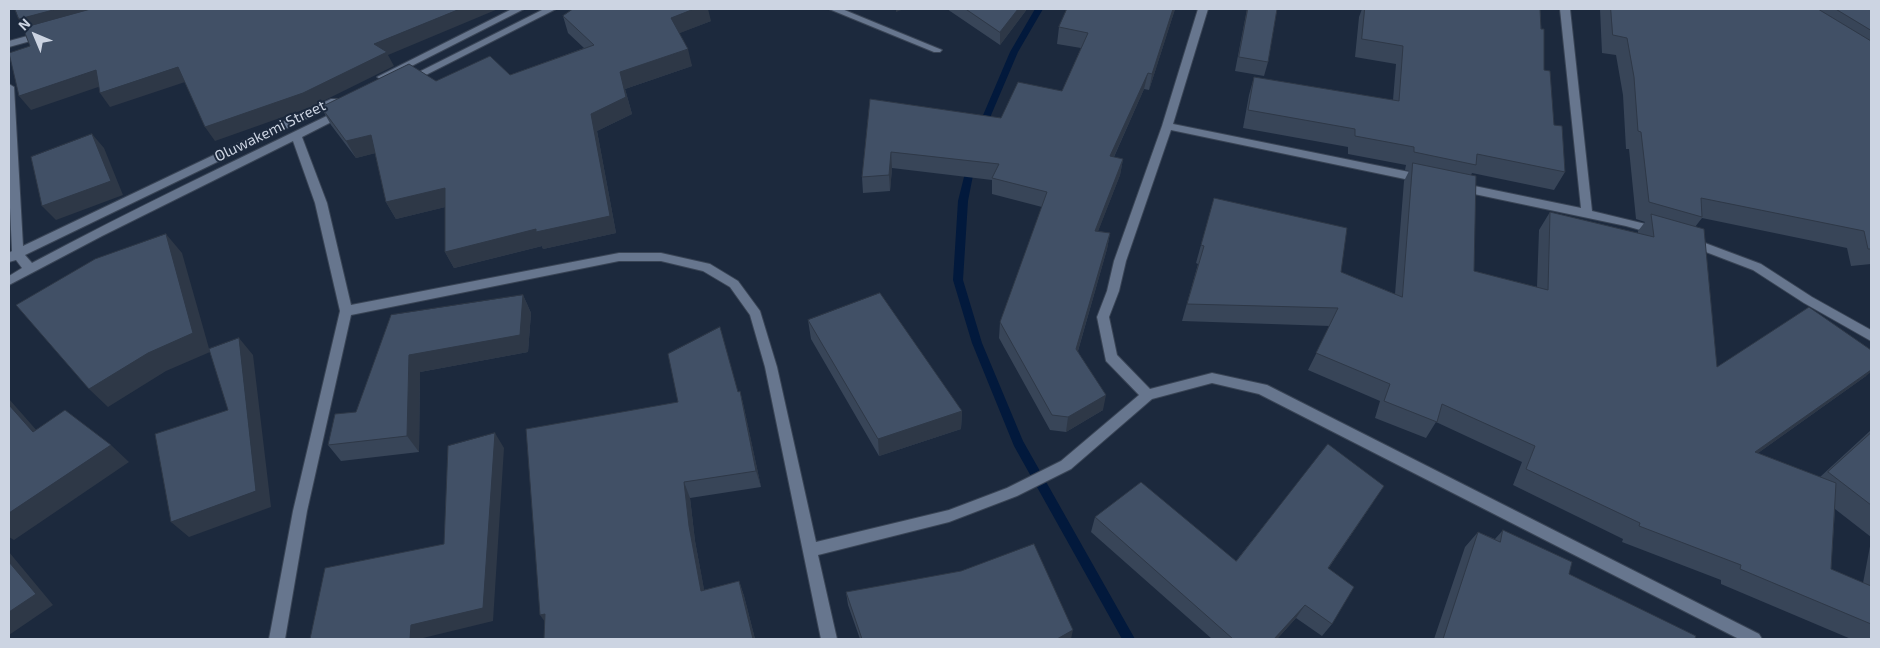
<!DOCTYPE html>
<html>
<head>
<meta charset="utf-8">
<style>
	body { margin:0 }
	#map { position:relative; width:1880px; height:648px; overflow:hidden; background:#1c293d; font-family:"Exo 2",sans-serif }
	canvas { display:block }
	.frame { position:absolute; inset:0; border:10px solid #ccd4e2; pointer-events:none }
	.north { position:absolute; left:10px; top:10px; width:50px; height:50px; -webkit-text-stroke:4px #1c293d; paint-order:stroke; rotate:315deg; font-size:14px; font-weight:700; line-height:20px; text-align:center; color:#ccd4e2 }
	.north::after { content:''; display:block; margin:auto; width:18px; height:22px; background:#ccd4e2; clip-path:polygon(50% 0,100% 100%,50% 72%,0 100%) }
</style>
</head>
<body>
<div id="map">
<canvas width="1880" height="648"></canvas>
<div class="frame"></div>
<div class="north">N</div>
</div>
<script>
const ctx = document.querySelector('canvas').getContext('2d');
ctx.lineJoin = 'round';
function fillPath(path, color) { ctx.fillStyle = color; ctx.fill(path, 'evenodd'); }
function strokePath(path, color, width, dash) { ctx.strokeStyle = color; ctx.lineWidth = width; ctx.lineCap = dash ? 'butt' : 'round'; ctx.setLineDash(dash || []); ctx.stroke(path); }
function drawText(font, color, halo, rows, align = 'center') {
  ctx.font = font + ' "Exo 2",sans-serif'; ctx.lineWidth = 4; ctx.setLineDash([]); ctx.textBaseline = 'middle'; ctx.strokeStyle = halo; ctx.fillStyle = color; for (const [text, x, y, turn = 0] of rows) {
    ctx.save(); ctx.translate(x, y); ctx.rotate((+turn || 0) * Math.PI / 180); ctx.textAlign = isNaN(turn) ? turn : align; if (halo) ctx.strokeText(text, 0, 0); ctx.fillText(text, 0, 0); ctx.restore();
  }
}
fillPath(new Path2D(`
	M 1035,9 L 1043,9 L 1018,52 L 986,127 L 985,129 L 979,129 L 978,127 L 1010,52 Z
	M 971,162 L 975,165 L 968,201 L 963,280 L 982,343 L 1023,441 L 1135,639 L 1122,639 L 1014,446 L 972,343 L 953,280 L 958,201 L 967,165 Z`), '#02193c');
const minor = new Path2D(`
	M 512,9 L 524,9 L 386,79 L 382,80 L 377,77 Z
	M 544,9 L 556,9 L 412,82 L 408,83 L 403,80 Z
	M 829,9 L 842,9 L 942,50 L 940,52 L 934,52 Z
	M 1198,9 L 1208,9 L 1173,124 L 1424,175 L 1430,179 L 1424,183 L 1171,130 L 1126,261 L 1119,291 L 1109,317 L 1117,355 L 1150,389 L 1212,373 L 1267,385 L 1759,634 L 1762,639 L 1739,639 L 1259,394 L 1212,383 L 1152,399 L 1071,469 L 1017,496 L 949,522 L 818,555 L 837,639 L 821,639 L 765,367 L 750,315 L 730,287 L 703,271 L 661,261 L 619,261 L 351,315 L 307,511 L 285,639 L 269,639 L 293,511 L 340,311 L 315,203 L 293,141 L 102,236 L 9,285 L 9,276 L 22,268 L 16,260 L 9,262 L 9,253 L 12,251 L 9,186 L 9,84 L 14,87 L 23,246 L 331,99 L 339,99 L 340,101 L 339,103 L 25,255 L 32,263 C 133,209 236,160 339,110 L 347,110 L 348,112 L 347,114 L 302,137 L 327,203 L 351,305 L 619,253 L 661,253 L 710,264 L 738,281 L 760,311 L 777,367 L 816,542 L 949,510 L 1007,488 L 1061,461 L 1139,395 L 1106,361 L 1097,317 L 1107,291 L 1114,261 L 1162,126 Z
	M 1560,9 L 1570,9 L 1592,211 L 1662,228 L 1664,231 L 1662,234 L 1658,235 L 1626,226 L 1460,191 L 1454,187 L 1460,183 L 1581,208 Z
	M 42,32 L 47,35 L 45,37 L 9,47 L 9,41 Z
	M 1689,237 L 1761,264 L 1812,297 L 1871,330 L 1871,341 L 1804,303 L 1753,270 L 1685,244 L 1683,241 Z`);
strokePath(minor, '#394455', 2);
fillPath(minor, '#67768e');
fillPath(new Path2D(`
	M 947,9 L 1027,9 L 1000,45 Z
	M 1067,9 L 1175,9 L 1149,90 L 1144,89 L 1114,157 L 1123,159 L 1120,175 L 1098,231 L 1110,233 L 1107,249 L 1078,351 L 1103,410 L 1066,432 L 1050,430 L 999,338 L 1000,322 L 1042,207 L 992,194 L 992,180 L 892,168 L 890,191 L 863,193 L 862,177 L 870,99 L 1001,118 L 1062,91 L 1081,48 L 1057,44 L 1059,27 Z
	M 1247,9 L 1277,9 L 1268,62 L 1264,76 L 1235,71 Z
	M 1362,9 L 1540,9 L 1544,70 L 1554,125 L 1565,172 L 1554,190 L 1472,173 L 1471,175 L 1474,271 L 1537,287 L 1539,230 L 1550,212 L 1638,233 L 1638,231 L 1645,222 L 1636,219 L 1629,149 L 1626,149 L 1623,95 L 1616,55 L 1602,53 L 1600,9 L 1871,9 L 1871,264 L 1851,266 L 1847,248 L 1702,218 L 1695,227 L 1717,367 L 1866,376 L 1758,453 L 1820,477 L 1871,430 L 1871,537 L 1835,509 L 1831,569 L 1863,583 L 1871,541 L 1871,639 L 1851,639 L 1721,584 L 1721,580 L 1622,542 L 1623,539 L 1513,485 L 1522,462 L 1436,422 L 1426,438 L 1375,418 L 1380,401 L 1308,370 L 1330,326 L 1182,321 L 1198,264 L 1196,263 L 1214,198 L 1341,272 L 1395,294 L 1404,181 L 1409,171 L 1405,170 L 1406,165 L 1348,154 L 1348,147 L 1243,128 L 1249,95 L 1254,77 L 1393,100 L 1396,64 L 1355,57 L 1359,17 Z
	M 563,16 L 711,21 L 679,33 L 692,66 L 625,89 L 632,114 L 597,131 L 616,233 L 543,249 L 542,246 L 454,268 L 445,252 L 445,207 L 396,219 L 386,202 L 375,153 L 356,158 L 331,125 L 321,107 L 436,81 L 510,75 L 584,48 L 568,33 Z
	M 523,295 L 531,313 L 528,352 L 420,372 L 419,452 L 341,461 L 328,445 L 356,412 Z
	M 808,320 L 962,411 L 961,429 L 879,456 L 811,339 Z
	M 740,391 L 744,408 L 761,487 L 690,498 L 695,541 L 704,590 L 739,581 L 744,596 L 755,639 L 544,639 L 738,392 Z
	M 1374,501 L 1328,569 L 1332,624 L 1322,636 L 1296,618 L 1277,639 L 1212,639 L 1091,532 L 1095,517 L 1236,561 Z
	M 1503,530 L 1569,574 L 1698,639 L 1434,639 L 1465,547 L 1478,532 L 1495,539 Z
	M 846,592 L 1071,639 L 860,639 L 848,605 Z`), '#384558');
fillPath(new Path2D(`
	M 57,9 L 116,9 L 30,33 L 19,19 Z
	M 460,9 L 498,9 L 388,55 L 394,66 L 311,107 L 215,141 L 205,127 L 374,44 Z
	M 694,9 L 708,9 L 711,21 L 675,35 L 671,18 Z
	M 896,9 L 904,9 L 896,12 Z
	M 1018,9 L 1027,9 L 1000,45 L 1000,32 Z
	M 1173,9 L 1175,9 L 1149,90 L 1152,74 Z
	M 688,49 L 692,66 L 625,89 L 632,114 L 597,131 L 616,233 L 543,249 L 542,246 L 454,268 L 445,252 L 591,114 L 620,72 Z
	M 178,67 L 188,81 L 110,107 L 100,93 Z
	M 96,70 L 107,84 L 31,110 L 19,96 Z
	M 1148,73 L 1144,89 L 1107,172 L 1110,156 Z
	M 92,134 L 104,148 L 123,195 L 56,220 L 42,206 Z
	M 371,135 L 380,152 L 356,158 L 346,141 Z
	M 891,152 L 892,168 L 890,191 L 889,175 Z
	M 1123,159 L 1120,175 L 1092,247 L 1095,231 Z
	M 445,188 L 454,205 L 396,219 L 386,202 Z
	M 1110,233 L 1107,249 L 1074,364 L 1076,349 Z
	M 166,234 L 182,253 L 210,352 L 166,371 L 108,407 L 89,389 Z
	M 523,295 L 531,313 L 528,352 L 420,372 L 419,452 L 407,436 L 409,355 Z
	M 239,338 L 253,355 L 271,507 L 189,537 L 171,522 L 256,491 Z
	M 1871,370 L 1871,372 L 1866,376 L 1737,468 L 1755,452 Z
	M 740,391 L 744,408 L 761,487 L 756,471 Z
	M 1106,395 L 1103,410 L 1066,432 L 1068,417 Z
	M 9,399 L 53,449 L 33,432 L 9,405 Z
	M 962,411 L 961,429 L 879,456 L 878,439 Z
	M 495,433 L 504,448 L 493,621 L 423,638 L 423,639 L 410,639 L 411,625 Z
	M 111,445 L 129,462 L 14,540 L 9,537 L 9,513 Z
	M 684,482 L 690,498 L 695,541 L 707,605 L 701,591 L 689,526 Z
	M 9,552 L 53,605 L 9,635 Z
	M 739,581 L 744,596 L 755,639 L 753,639 Z
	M 1305,605 L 1296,618 L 1277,639 L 1274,639 Z
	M 545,614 L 550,629 L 540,615 Z
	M 1073,630 L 1071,639 L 1057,639 Z`), '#2e3847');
const building = new Path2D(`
	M 15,9 L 57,9 L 19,19 Z
	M 91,9 L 460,9 L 374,44 L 387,52 L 303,93 L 205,127 L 178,67 L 100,93 L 96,70 L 19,96 L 9,53 L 30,46 L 23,28 Z
	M 573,9 L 694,9 L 671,18 L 688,49 L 620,72 L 626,97 L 591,114 L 610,216 L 536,232 L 536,229 L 445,252 L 445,188 L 386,202 L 371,135 L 346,141 L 321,107 L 409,64 L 436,81 L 490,56 L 510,75 L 594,45 L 563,16 Z
	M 966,9 L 1018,9 L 1000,32 Z
	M 1067,9 L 1173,9 L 1152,74 L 1148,73 L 1110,156 L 1123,159 L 1095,231 L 1110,233 L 1076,349 L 1106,395 L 1068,417 L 1052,415 L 1000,322 L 1047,192 L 992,178 L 999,164 L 891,152 L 889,175 L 862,177 L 870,99 L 1001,118 L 1018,82 L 1062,91 L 1088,33 L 1059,27 Z
	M 1248,9 L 1277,9 L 1268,62 L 1239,57 Z
	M 1365,9 L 1540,9 L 1541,29 L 1544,29 L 1544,70 L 1550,71 L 1554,125 L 1562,126 L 1565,172 L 1477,154 L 1476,165 L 1414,152 L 1414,147 L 1355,136 L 1355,129 L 1248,110 L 1254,77 L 1399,101 L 1403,46 L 1362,39 Z
	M 1611,9 L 1818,9 L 1871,41 L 1871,249 L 1868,249 L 1864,231 L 1701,198 L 1702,217 L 1649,202 L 1641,132 L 1638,131 L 1634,77 L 1627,38 L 1613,35 Z
	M 1836,9 L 1871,9 L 1871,30 Z
	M 92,134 L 111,181 L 42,206 L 31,157 Z
	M 1413,163 L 1476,176 L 1474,271 L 1548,290 L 1550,212 L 1654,237 L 1651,214 L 1704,229 L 1717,367 L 1809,307 L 1871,350 L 1871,370 L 1755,452 L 1836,483 L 1831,569 L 1871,586 L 1871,624 L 1740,569 L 1741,565 L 1639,526 L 1640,523 L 1526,469 L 1535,446 L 1442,404 L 1437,422 L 1384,401 L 1390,384 L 1316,353 L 1338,308 L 1187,304 L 1204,246 L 1201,245 L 1214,198 L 1347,228 L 1341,272 L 1402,297 Z
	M 166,234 L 193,333 L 148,353 L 89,389 L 16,305 L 95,259 Z
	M 880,293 L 962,411 L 878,439 L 808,320 Z
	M 523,295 L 520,335 L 409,355 L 407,436 L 328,445 L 335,414 L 356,412 L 391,315 Z
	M 720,327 L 738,392 L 740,391 L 756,471 L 684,482 L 689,526 L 701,591 L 739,581 L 753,639 L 544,639 L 545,614 L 540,615 L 526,429 L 678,402 L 668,354 Z
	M 239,338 L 256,491 L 171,522 L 155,434 L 228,410 L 209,349 Z
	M 9,405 L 33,432 L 65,410 L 111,445 L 9,513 Z
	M 495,433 L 483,608 L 411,625 L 410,639 L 310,639 L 325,568 L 444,544 L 448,446 Z
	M 1871,433 L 1871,505 L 1828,472 Z
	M 1328,444 L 1384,486 L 1328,568 L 1354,587 L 1332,624 L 1305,605 L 1274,639 L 1233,639 L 1095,517 L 1141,482 L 1236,561 Z
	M 1503,530 L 1572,562 L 1569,574 L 1696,636 L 1695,638 L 1698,639 L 1443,639 L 1478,532 L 1500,542 Z
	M 1034,544 L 1073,630 L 1057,639 L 862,639 L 846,592 L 961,571 Z
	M 9,562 L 36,594 L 9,612 Z`);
fillPath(building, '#415066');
strokePath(building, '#2e3847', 1);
drawText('15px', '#ccd4e2', '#1c293d', [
	["Oluwakemi Street",270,131,-26]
]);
</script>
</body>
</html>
